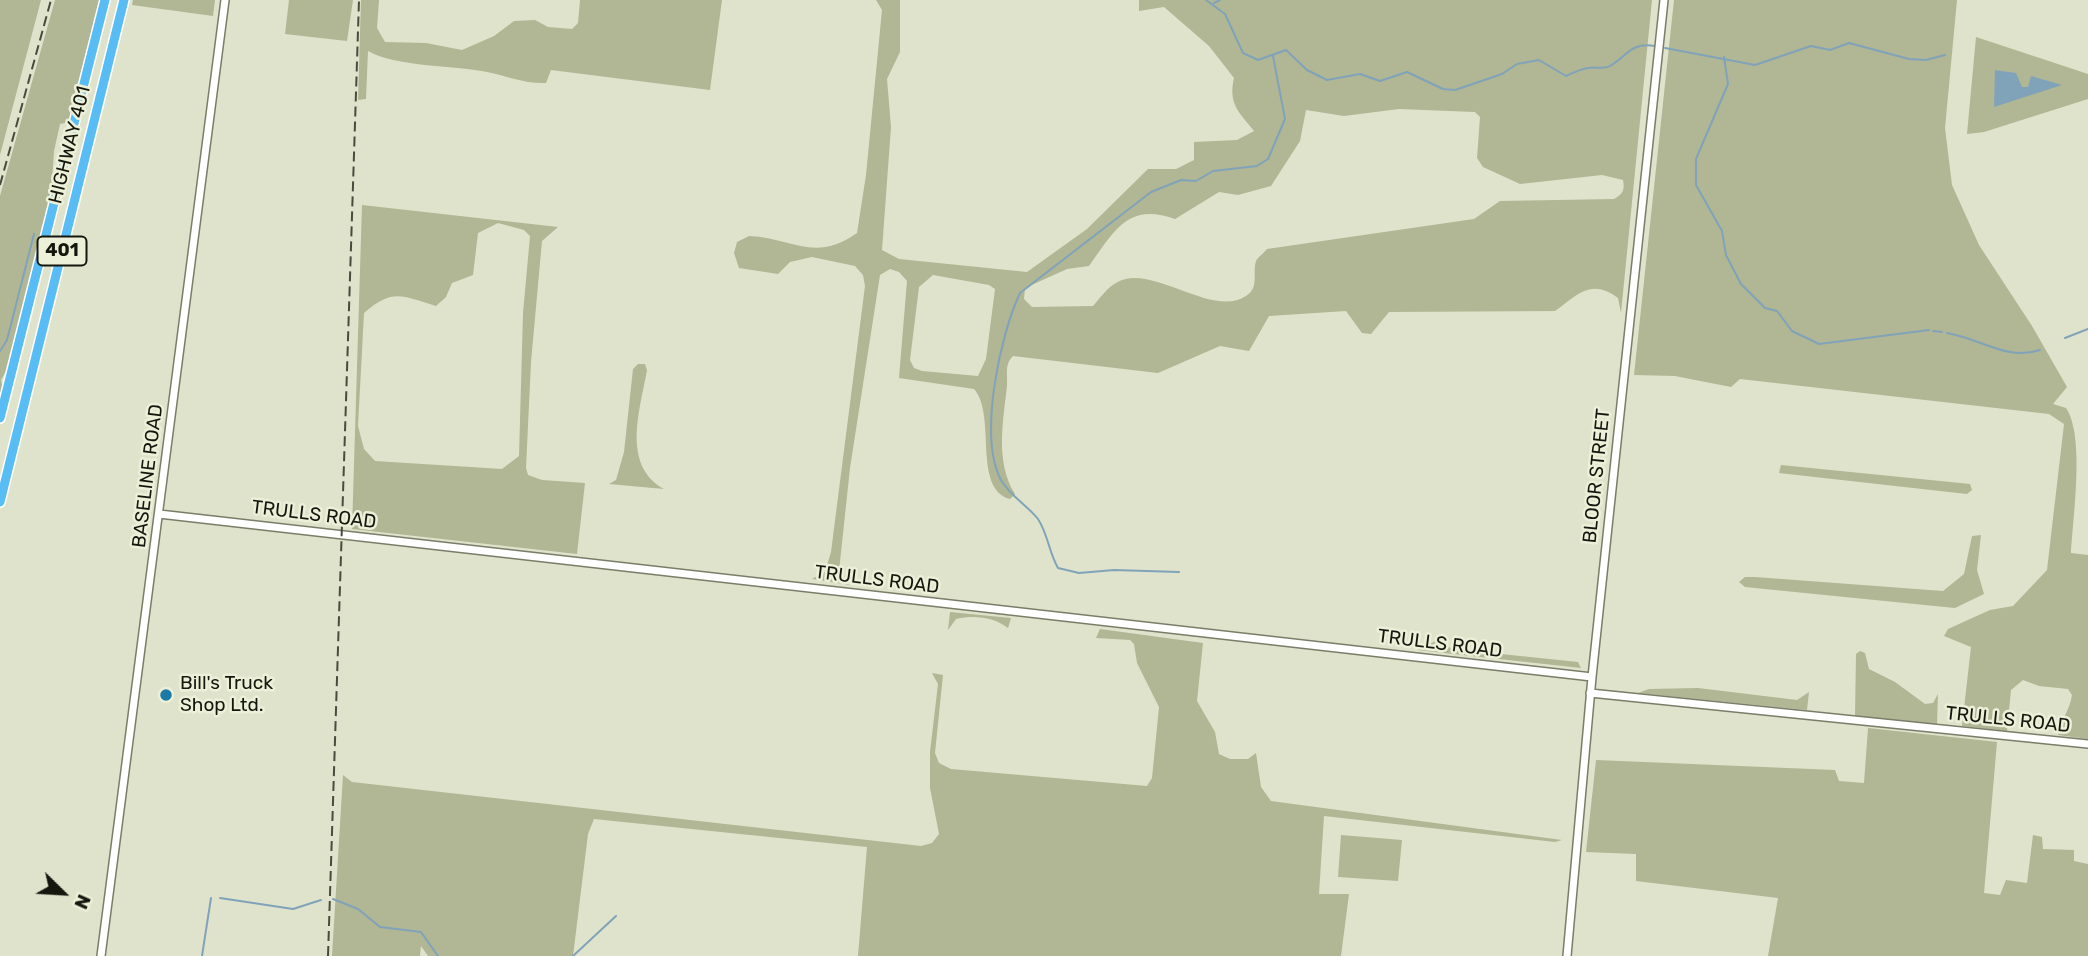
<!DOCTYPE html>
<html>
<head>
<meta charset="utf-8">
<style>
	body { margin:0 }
	#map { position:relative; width:2088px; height:956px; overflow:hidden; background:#dfe3cb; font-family:Rubik,sans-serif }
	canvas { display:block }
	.north { position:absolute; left:28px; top:858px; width:70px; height:70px; -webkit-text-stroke:5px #ecf0d8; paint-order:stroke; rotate:114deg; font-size:19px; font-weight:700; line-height:28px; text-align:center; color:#15170e }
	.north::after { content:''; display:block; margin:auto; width:24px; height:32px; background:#15170e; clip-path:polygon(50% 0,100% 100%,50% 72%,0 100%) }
</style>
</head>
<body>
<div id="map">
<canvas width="2088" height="956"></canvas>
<div class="north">N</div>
</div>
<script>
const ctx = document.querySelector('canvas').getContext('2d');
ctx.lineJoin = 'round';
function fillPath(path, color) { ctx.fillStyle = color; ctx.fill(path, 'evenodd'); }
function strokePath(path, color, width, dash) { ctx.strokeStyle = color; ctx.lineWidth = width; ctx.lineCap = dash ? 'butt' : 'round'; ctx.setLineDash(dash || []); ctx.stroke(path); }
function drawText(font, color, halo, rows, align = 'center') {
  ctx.font = font + ' Rubik,sans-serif'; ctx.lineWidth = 5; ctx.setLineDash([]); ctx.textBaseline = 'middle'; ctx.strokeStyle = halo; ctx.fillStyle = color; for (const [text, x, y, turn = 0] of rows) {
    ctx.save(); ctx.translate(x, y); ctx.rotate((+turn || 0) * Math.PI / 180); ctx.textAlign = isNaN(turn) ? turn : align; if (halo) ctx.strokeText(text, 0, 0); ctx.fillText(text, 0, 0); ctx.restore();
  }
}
fillPath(new Path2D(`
	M 0,0 L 41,0 L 0,155 Z
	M 55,0 L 100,0 L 70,122 L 60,124 L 54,151 L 51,196 L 9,366 L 1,380 L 4,392 L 0,403 L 0,196 Z
	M 133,0 L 215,0 L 213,16 L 132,5 Z
	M 289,0 L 353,0 L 347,41 L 285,34 Z
	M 361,0 L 379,0 L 377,28 L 385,42 L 426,43 L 462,50 L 494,36 L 514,21 L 535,20 L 548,27 L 572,29 L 578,23 L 580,0 L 722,0 L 710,90 L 551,70 L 546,83 C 525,84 507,76 487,72 C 452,65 396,67 368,51 L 366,99 L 358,100 Z
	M 876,0 L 900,0 L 900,52 L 887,79 L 891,127 L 882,250 L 899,259 L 1027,272 L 1087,229 L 1148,169 L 1176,169 L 1194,160 L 1194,142 L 1237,140 L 1254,131 C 1239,112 1228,104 1234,78 L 1209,46 L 1164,7 L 1139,11 L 1139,0 L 1652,0 L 1621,313 L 1618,298 C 1591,277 1576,296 1555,311 L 1389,312 L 1371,334 L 1362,333 L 1346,311 L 1269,316 L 1249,351 L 1220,346 L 1158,373 L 1013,356 C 1004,365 1008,374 1007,386 C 1003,422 995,462 1015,494 L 1010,499 C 972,489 997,415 974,389 L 899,378 L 907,281 L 899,272 L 890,269 L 880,275 L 850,468 L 839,571 L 842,581 L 850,585 L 812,579 L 825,572 L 831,552 L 865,286 L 863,275 L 855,266 L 812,257 L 790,262 L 778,274 L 739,268 L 734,253 L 737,242 L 749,236 C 792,238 815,263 857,233 L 866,175 L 882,10 ZM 1399,109 L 1475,112 L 1480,117 L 1477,158 L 1483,167 L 1520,184 L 1602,175 L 1623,180 C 1625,190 1623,194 1614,199 L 1500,201 L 1474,219 L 1267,249 C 1264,253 1258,257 1256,261 C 1252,273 1260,287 1246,296 C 1212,319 1149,261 1116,283 C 1107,288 1100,298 1093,306 L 1032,307 L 1024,299 L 1025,288 L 1067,269 L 1089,266 C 1114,232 1127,202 1175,219 L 1219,192 L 1238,195 L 1271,186 L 1300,141 L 1306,110 L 1344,116 ZM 933,275 L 989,285 L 995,289 L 986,359 L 978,376 L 922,371 L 914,368 L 910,360 L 919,287 Z
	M 1674,0 L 1957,0 L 1945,128 L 1952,185 L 1979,245 L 2032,326 L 2067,387 L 2053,404 L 2066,408 C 2085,436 2073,517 2071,553 L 2088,555 L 2088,739 L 2058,735 C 2061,719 2070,710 2072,695 L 2068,689 L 2039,686 L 2023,680 L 2011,690 L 2007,731 L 1962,726 L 1971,647 L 1944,636 L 1948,629 L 1990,610 L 2013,606 L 2047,570 L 2064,424 L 2049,414 L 1740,379 L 1731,387 L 1675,376 L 1634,375 Z
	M 1976,37 L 2088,74 L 2088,99 L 1984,132 L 1967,134 Z
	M 362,205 L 558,227 L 542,241 L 531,362 L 526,468 L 528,475 L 542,480 L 585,483 L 577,554 L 352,529 ZM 498,223 L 524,230 L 530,236 L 523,313 L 519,456 L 502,469 L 375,461 L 364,449 L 358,426 L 364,313 C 393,288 402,296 436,306 L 446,297 L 452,283 L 473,275 L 478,233 Z
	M 638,364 L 645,364 L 647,370 C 640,410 621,465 664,489 L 609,484 L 616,480 L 624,452 L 633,369 Z
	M 1781,465 L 1970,484 L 1972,490 L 1967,494 L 1779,473 Z
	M 1981,535 L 1977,570 L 1984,594 L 1955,608 L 1745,587 L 1739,582 L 1745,577 L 1755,577 L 1943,591 L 1964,574 L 1972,536 Z
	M 950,612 L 1011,618 L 1008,628 C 993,617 975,615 956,619 L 948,630 Z
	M 1100,629 L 1203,643 L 1197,701 L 1215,732 L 1219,754 L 1230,759 L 1248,759 L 1256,753 L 1261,787 L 1271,801 L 1562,840 L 1555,842 L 1324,816 L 1319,894 L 1349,894 L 1341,956 L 858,956 L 867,847 L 594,819 L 588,834 L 573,956 L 428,956 L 421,946 L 420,956 L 332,956 L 343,775 L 352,782 L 921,846 L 932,843 L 939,834 L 930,788 L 930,752 L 938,684 L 932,673 L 943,675 L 935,753 L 939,763 L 951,769 L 1147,786 L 1152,778 L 1159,707 L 1137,663 L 1134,644 L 1130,640 L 1096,638 Z
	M 1436,641 L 1453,649 L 1578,662 L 1581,668 L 1417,650 Z
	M 1860,651 L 1865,653 L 1869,669 L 1895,682 L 1925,704 L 1933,703 L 1938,694 L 1937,724 L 1855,716 L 1856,654 Z
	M 1698,688 L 1797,700 L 1809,692 L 1807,710 L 1638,693 L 1649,689 Z
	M 1868,728 L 1997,742 L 1984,893 L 2000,895 L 2006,880 L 2027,883 L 2033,835 L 2042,837 L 2043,849 L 2074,850 L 2074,861 L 2088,864 L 2088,956 L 1768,956 L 1778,898 L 1636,881 L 1636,854 L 1586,852 L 1596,760 L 1835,770 L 1839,781 L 1864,783 Z
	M 1341,835 L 1402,840 L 1398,881 L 1338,877 Z`), '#b1b695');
fillPath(new Path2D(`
	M 1995,70 L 2016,73 L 2022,87 L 2028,87 L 2031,76 L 2062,85 L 1994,107 Z`), '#80a3b9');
strokePath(new Path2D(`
	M 1206,0 L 1225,14 L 1243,53 L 1258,60 L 1286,50 L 1307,70 L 1327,80 L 1360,74 L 1380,81 L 1407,72 L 1443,89 L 1455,90 L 1502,74 L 1517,64 L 1539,60 L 1566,76 C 1573,73 1580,69 1588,68 C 1595,66 1603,70 1610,66 C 1628,56 1630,42 1655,46
	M 1214,3 L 1220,0
	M 1665,48 L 1755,65 L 1811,46 L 1830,50 L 1849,43 L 1909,59 L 1926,60 L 1945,55
	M 1724,57 L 1728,84 L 1696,159 L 1696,185 L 1722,231 L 1726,255 L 1741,284 L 1765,308 L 1777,311 L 1792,331 L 1819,344 L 1929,330
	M 1933,331 L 1942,332
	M 1947,333 C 1982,339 2007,361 2040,350
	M 2065,338 L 2088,329
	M 0,351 L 7,340 L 34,234
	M 1179,572 L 1114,570 L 1079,573 L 1058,568 C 1049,553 1048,534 1038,519 C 1027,505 1010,496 1001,480 C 978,437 1000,335 1020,293 L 1151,192 L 1181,180 L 1196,181 L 1213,171 L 1257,166 L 1268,159 L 1285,119 L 1273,56
	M 220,898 L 293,909 L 321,900
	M 333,899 L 358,909 L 380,927 L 421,932 L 438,956
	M 202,956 L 211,898
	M 573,956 L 616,916`), '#80a3b9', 2);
const secondary = new Path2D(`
	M 159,514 L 1592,677
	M 1590,693 L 2088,744
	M 101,956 L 225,0
	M 1567,956 L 1592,677 L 1664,0`);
const highway = new Path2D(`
	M 0,418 L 105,0
	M 0,502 L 124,0`);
strokePath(secondary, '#7a7d68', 10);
strokePath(highway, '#fff', 12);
strokePath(secondary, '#fff', 7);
strokePath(highway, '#58bdf4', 9);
strokePath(new Path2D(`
	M 0,185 L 51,0
	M 328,956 L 359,0`), '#494b3e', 2, [10, 5]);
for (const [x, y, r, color] of [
	[166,695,7,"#1c7aa7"]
]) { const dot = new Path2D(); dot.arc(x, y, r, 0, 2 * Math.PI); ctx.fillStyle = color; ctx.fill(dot); strokePath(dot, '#ecf0d8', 2.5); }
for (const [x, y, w] of [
	[62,251,49]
]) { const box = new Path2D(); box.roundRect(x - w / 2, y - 14.5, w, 29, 5); ctx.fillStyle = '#ecf0d8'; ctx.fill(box); strokePath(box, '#15170e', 2); }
drawText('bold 18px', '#15170e', null, [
	["401",62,251]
]);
drawText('19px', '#15170e', '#ecf0d8', [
	["HIGHWAY 401",70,145,-76],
	["BASELINE ROAD",148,476,-83],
	["BLOOR STREET",1597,476,-84],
	["TRULLS ROAD",314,515,7],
	["TRULLS ROAD",877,580,7],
	["TRULLS ROAD",1440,644,7],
	["TRULLS ROAD",2008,720,6]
]);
drawText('19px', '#15170e', '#ecf0d8', [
	["Bill's Truck",180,684],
	["Shop Ltd.",180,706]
], 'left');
</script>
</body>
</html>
